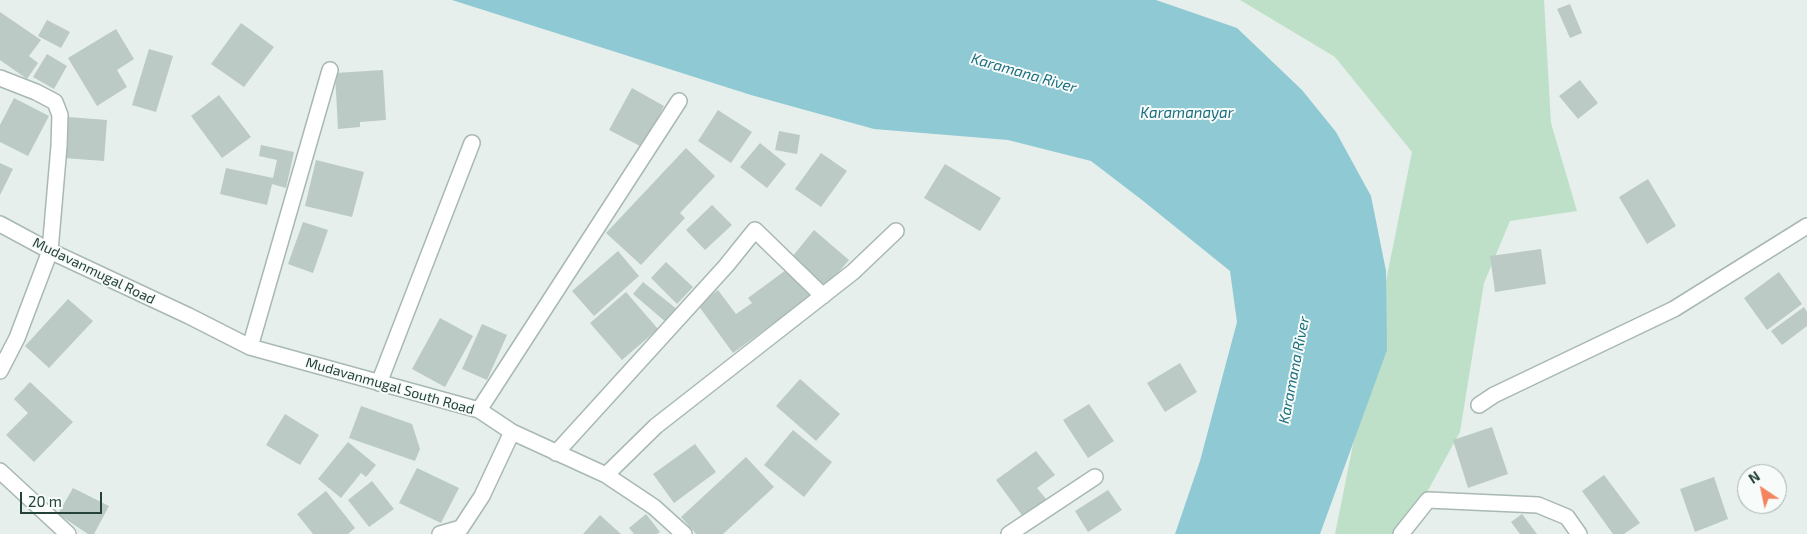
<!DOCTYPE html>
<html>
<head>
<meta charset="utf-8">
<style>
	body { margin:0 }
	#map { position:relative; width:1807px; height:534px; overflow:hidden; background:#e6efeb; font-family:"Exo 2",sans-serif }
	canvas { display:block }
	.north { position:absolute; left:1737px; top:464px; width:50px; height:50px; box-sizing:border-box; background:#f7fbf9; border:1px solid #a3b1ad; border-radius:50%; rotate:326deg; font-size:14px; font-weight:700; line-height:20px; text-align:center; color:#24423a }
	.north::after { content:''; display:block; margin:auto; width:18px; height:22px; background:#f4845f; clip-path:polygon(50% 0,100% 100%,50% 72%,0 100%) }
	.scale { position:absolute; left:20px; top:492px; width:82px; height:22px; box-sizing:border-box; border:2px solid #24423a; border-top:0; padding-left:6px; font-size:15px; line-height:18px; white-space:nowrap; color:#24423a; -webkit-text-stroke:4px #f7fbf9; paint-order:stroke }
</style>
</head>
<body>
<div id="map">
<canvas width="1807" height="534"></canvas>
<div class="north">N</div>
<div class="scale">20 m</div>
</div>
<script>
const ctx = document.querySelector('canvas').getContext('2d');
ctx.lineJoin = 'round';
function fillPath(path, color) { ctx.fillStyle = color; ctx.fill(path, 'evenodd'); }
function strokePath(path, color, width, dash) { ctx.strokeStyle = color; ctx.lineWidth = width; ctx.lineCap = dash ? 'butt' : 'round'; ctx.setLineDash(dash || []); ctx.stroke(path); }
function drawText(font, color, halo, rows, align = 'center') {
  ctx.font = font + ' "Exo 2",sans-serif'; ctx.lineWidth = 4; ctx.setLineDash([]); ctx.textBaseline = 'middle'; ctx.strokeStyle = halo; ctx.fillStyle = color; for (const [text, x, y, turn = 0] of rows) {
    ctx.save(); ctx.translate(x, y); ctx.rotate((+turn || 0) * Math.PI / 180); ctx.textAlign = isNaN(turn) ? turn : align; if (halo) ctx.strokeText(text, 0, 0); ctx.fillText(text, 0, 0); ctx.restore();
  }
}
fillPath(new Path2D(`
	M 1240,0 L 1544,0 L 1551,123 L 1577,211 L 1510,221 L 1484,283 L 1460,432 L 1404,534 L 1335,534 L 1412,152 L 1335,57 Z`), '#bfe0c8');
fillPath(new Path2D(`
	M 452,0 L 1156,0 L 1237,28 L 1302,90 L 1336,132 L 1371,196 L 1386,271 L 1387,350 L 1320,534 L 1175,534 L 1200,461 L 1237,322 L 1230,271 L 1142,200 L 1091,161 L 1008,140 L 874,129 L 751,95 Z`), '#8ec9d4');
fillPath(new Path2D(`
	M 1570,4 L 1582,33 L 1570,38 L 1557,9 Z
	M 0,12 L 41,40 L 29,56 L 38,63 L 27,79 L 0,60 Z
	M 47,20 L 70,32 L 61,48 L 38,36 Z
	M 241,23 L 274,47 L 244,87 L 211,64 Z
	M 116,29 L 134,59 L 117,70 L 127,87 L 97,106 L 68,58 Z
	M 149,49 L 173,56 L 156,112 L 132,105 Z
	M 47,54 L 67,66 L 54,89 L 33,77 Z
	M 383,70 L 386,120 L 360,122 L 360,127 L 338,129 L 335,73 Z
	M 1580,80 L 1598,103 L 1578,119 L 1559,96 Z
	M 632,88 L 664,106 L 642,147 L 609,130 Z
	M 219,95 L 251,137 L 222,158 L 191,116 Z
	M 14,98 L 49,116 L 28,156 L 0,142 L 0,125 Z
	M 718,110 L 752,132 L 731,163 L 698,141 Z
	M 68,117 L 107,120 L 104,161 L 64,158 Z
	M 779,131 L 800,135 L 797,154 L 775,150 Z
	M 760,143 L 786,164 L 767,188 L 740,167 Z
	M 261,145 L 294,152 L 286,188 L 272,184 L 267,205 L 220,194 L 226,168 L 273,178 L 277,160 L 259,156 Z
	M 686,148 L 715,176 L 680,213 L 685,218 L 641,265 L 606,233 Z
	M 821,153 L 847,171 L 821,207 L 795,189 Z
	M 316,160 L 364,172 L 352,217 L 305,206 Z
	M 0,163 L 13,169 L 0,195 Z
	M 945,164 L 1001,198 L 980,231 L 924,198 Z
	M 1648,179 L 1676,226 L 1647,244 L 1619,197 Z
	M 712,205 L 732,225 L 705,250 L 686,230 Z
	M 303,222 L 328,230 L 313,273 L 288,264 Z
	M 814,230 L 849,260 L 826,287 L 792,257 Z
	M 1541,249 L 1546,284 L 1495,292 L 1490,256 Z
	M 618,251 L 639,276 L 594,316 L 572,291 Z
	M 666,262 L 693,287 L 677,304 L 651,278 Z
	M 790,267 L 811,296 L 733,353 L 698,305 L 718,290 L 736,314 L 752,303 L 748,298 Z
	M 1779,272 L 1802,304 L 1767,330 L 1744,298 Z
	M 643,282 L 678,310 L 667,323 L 633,294 Z
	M 626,292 L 658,329 L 622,360 L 590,323 Z
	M 68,299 L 93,321 L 49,368 L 25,346 Z
	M 1804,307 L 1807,312 L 1807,326 L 1782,345 L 1771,331 Z
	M 440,318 L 473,336 L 445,387 L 412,369 Z
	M 482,324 L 507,335 L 487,380 L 462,369 Z
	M 1180,363 L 1197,392 L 1165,412 L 1147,383 Z
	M 800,379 L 840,414 L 816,441 L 776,406 Z
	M 30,382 L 73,422 L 34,462 L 6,435 L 28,413 L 14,399 Z
	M 1089,404 L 1114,441 L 1088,458 L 1063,420 Z
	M 361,406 L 412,424 L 420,449 L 415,461 L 349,438 Z
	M 285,414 L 319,435 L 300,465 L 266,445 Z
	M 1492,427 L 1508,474 L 1468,488 L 1453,440 Z
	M 793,430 L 832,462 L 804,497 L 764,465 Z
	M 348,442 L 376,465 L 366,477 L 361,473 L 341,498 L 318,479 Z
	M 695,444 L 716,472 L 674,503 L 653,474 Z
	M 1036,451 L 1055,475 L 1037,488 L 1047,500 L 1024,518 L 996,480 Z
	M 746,457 L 774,487 L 723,534 L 696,534 L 681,517 Z
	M 417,468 L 459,488 L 441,523 L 399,503 Z
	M 1604,475 L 1640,523 L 1624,534 L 1613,534 L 1582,491 Z
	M 1714,477 L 1728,519 L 1695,532 L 1680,489 Z
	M 372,481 L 394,509 L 369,527 L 348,500 Z
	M 73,488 L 109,506 L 94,534 L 88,534 L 58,514 Z
	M 1108,490 L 1122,510 L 1088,532 L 1075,511 Z
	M 326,491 L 355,528 L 348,534 L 313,534 L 297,514 Z
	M 646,514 L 660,532 L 657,534 L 634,534 L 629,528 Z
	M 1522,514 L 1537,534 L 1520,534 L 1511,522 Z
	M 600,515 L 621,534 L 583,534 Z`), '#bbcac4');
const street = new Path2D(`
	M 0,78 L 36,92 L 55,102 L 60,115 L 59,146 L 50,251 L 17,338 L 0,371
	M 0,224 L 50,251 L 189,316 L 250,347 L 479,410 L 512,432 L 606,475 L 654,507 L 684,534
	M 250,347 L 330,70
	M 379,383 L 472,143
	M 1479,405 L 1494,395 L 1674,309 L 1807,226
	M 479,410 L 679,101
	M 556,453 L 726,266 L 755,230 L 823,296
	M 0,471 L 68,534
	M 606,475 L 656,426 L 853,272 L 896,231
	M 440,534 L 461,528 L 482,496 L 512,432
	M 1009,534 L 1095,477
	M 1401,534 L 1428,500 L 1538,505 L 1567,517 L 1579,534`);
strokePath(street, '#a8b8b2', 18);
strokePath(street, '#fff', 15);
drawText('14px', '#24423a', '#f7fbf9', [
	["Mudavanmugal Road",94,271,26],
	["Mudavanmugal South Road",390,386,16]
]);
drawText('italic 15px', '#1c6f80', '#f7fbf9', [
	["Karamana River",1024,73,16],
	["Karamanayar",1187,113],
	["Karamana River",1294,370,-79]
]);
</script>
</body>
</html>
